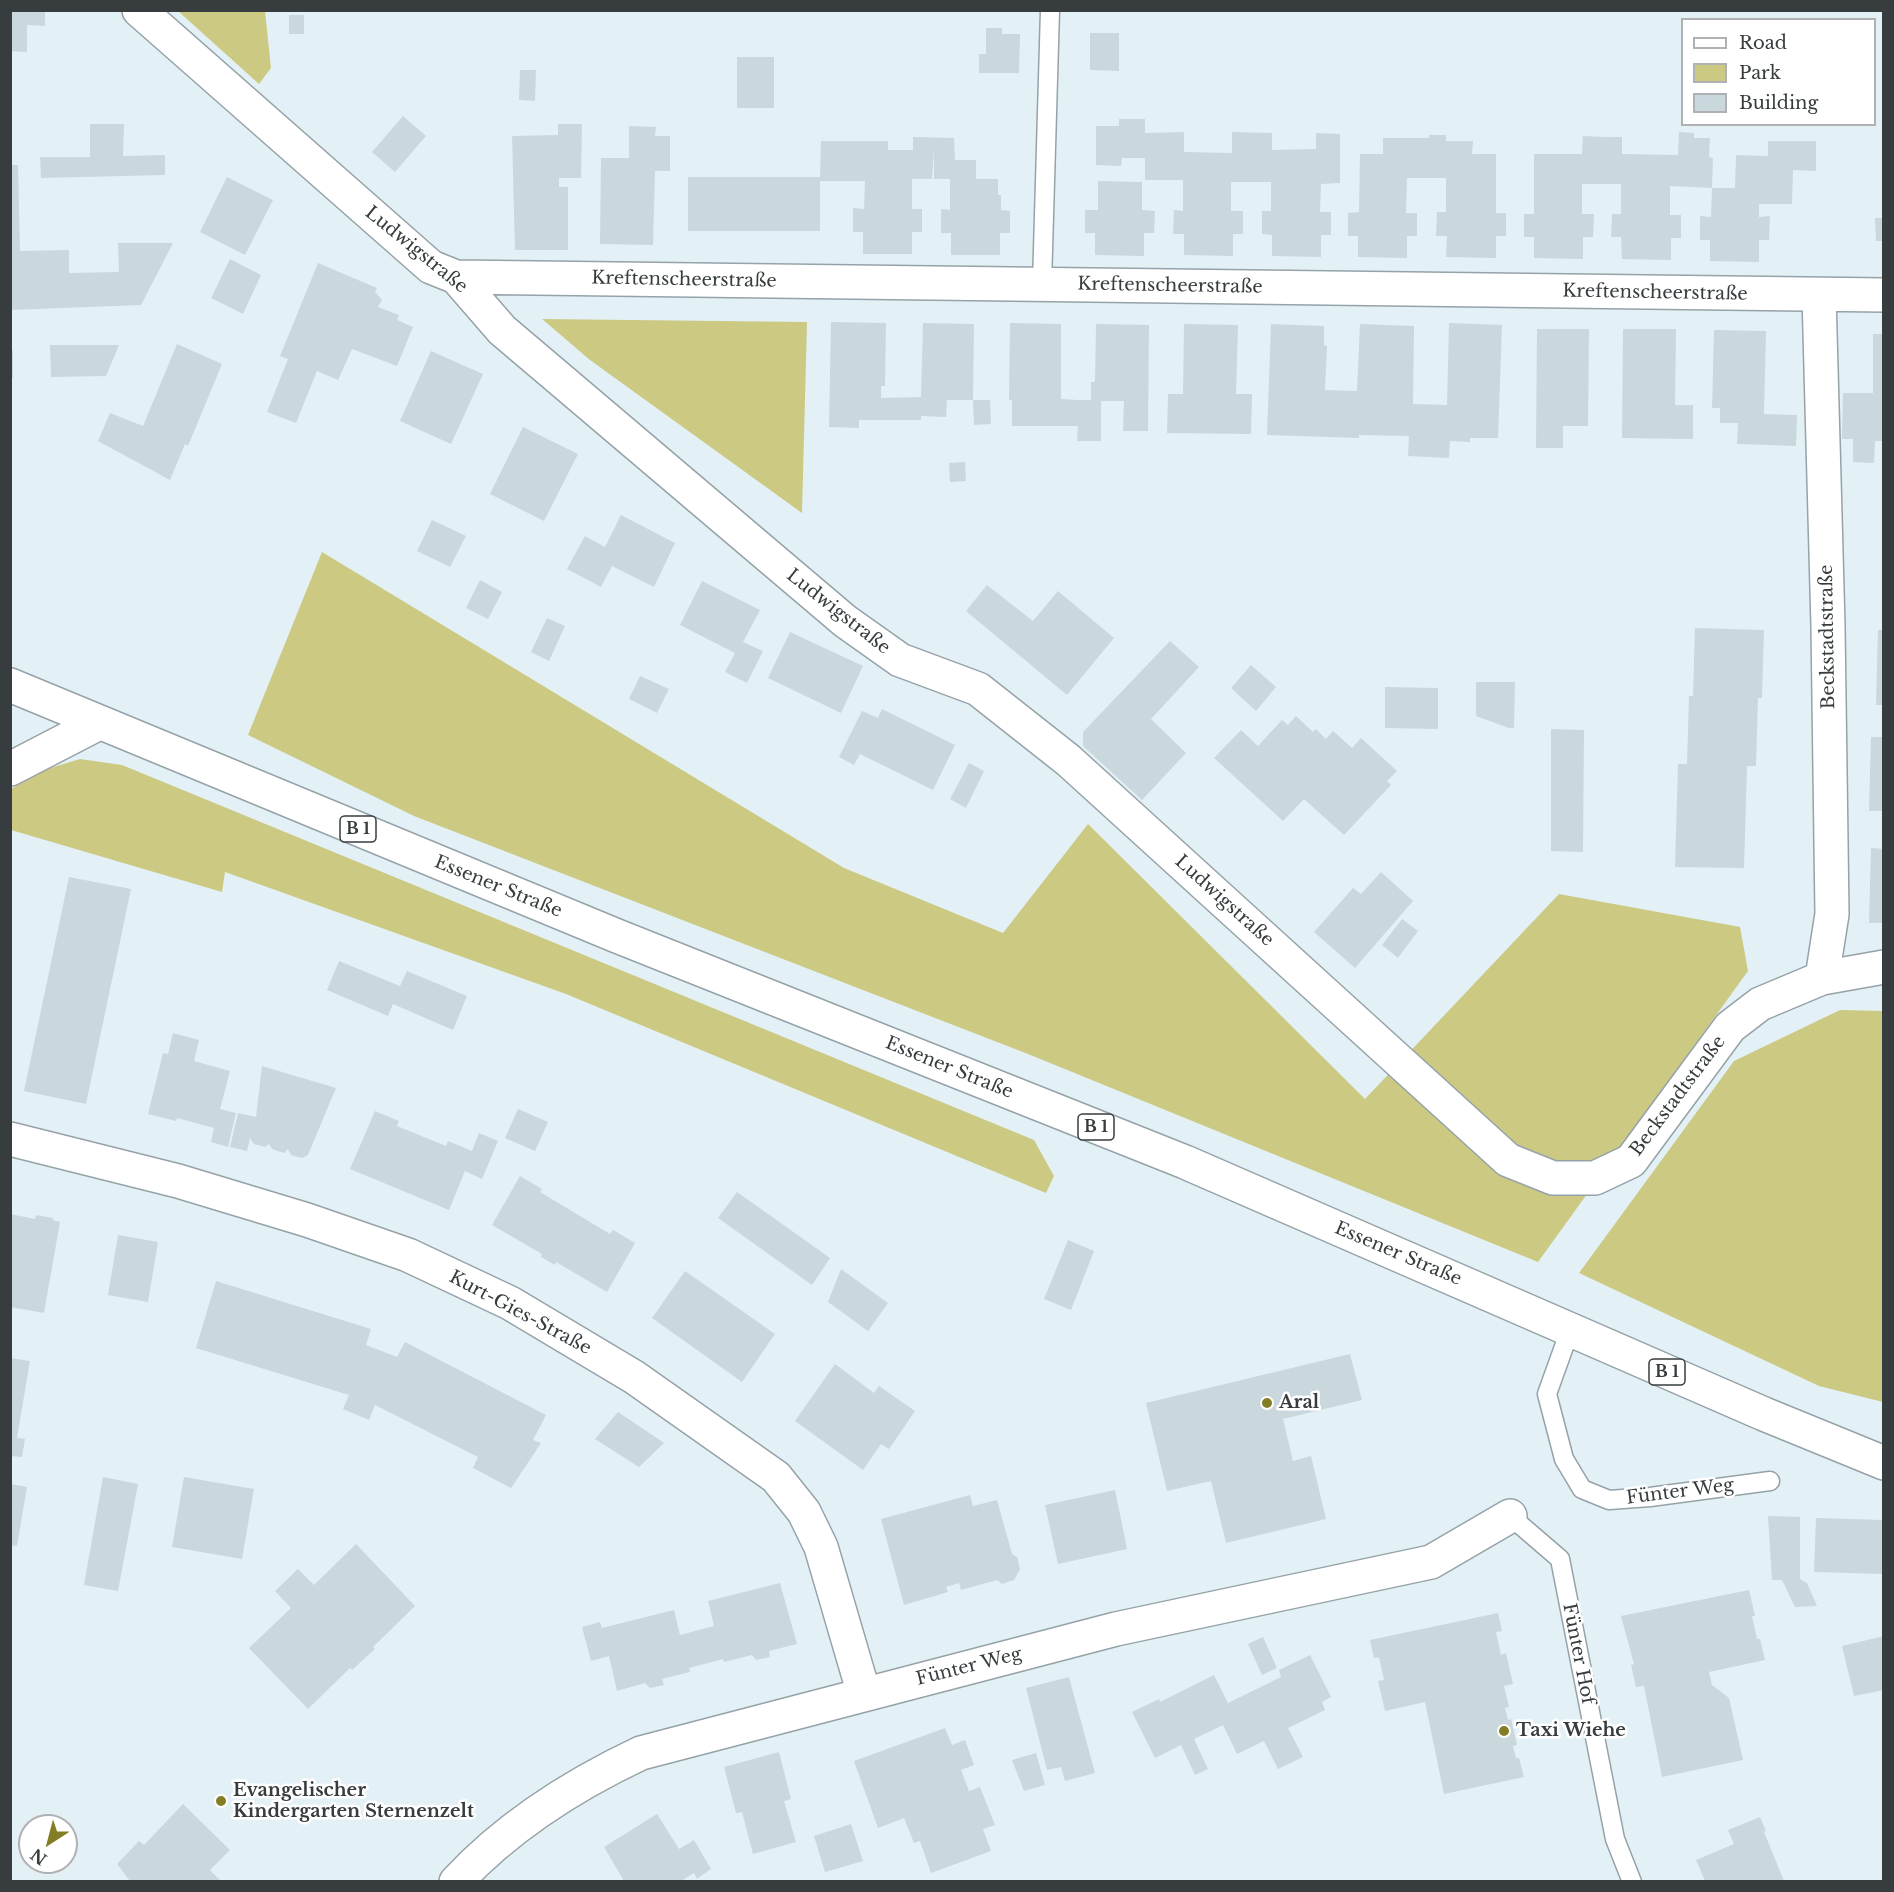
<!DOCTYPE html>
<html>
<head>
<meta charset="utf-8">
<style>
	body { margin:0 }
	#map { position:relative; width:1894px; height:1892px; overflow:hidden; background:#e3f1f7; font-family:"Libre Baskerville",serif }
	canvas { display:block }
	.frame { position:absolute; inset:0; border:12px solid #373d3f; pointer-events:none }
	.legend { position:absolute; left:1681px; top:18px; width:195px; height:108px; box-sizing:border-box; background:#fff; border:2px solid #afb1b2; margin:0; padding:8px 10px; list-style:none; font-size:18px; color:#373d3f }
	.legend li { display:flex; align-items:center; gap:12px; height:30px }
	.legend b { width:30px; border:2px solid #afb1b2 }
	.north { position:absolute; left:18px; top:1814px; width:60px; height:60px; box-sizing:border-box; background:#fff; border:2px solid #afb1b2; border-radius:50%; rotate:216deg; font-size:16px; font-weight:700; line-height:24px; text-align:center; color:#373d3f }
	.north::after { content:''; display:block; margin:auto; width:21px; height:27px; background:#837e25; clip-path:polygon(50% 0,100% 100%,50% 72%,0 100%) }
</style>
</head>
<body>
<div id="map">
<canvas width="1894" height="1892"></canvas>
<div class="frame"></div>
<ul class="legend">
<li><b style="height:8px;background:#fff"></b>Road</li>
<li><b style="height:16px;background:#cbc982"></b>Park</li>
<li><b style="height:16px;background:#cad7dd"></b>Building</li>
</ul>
<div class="north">N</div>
</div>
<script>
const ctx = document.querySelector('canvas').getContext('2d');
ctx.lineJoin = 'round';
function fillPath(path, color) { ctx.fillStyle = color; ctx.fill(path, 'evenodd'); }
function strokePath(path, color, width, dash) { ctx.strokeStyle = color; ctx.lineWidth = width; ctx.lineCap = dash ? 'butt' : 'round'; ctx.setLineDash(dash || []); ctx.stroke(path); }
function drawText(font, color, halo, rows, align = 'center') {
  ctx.font = font + ' "Libre Baskerville",serif'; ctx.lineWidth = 5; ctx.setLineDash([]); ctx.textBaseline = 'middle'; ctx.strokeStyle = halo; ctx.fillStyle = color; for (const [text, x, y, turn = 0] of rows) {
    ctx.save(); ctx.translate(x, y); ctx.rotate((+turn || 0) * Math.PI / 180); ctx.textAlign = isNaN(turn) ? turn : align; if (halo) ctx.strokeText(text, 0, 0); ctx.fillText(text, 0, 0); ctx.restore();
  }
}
fillPath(new Path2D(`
	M 178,11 L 265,11 L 271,68 L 259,84 Z
	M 542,319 L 807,322 L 802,513 L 590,360 Z
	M 322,552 L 844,868 L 1003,933 L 1088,824 L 1365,1099 L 1559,894 L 1740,927 L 1748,971 L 1538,1262 L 1028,1054 L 414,816 L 248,735 Z
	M 80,759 L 122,765 L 1034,1140 L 1054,1176 L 1046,1193 L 566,994 L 225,872 L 222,892 L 11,830 L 11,789 L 37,772 Z
	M 1840,1010 L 1883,1011 L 1883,1402 L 1819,1386 L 1579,1273 L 1734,1061 Z`), '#cbc982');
fillPath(new Path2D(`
	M 10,10 L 45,10 L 45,26 L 27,25 L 27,52 L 10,51 Z
	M 289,15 L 304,15 L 304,34 L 289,34 Z
	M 986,28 L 1002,28 L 1002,34 L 1020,34 L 1019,73 L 979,73 L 979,54 L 986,54 Z
	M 1090,33 L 1119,33 L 1119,71 L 1090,70 Z
	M 737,57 L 774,57 L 774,108 L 737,108 Z
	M 520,70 L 536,70 L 535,101 L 519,100 Z
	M 403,116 L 426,136 L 395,172 L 372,152 Z
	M 1119,119 L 1145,119 L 1145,133 L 1184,132 L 1184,152 L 1232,153 L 1232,132 L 1272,133 L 1272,150 L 1316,149 L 1316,133 L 1340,134 L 1340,183 L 1321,184 L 1320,212 L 1331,212 L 1331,235 L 1321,235 L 1321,257 L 1272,256 L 1272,235 L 1262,234 L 1262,211 L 1271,211 L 1271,182 L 1231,182 L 1231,211 L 1243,211 L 1243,234 L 1233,234 L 1233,256 L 1184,255 L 1184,234 L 1173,234 L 1174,210 L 1183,211 L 1183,180 L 1145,180 L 1145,158 L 1122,158 L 1121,166 L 1096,165 L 1096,126 L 1119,126 Z
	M 90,124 L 124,124 L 123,156 L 165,155 L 165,175 L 41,178 L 40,157 L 90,157 Z
	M 558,124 L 582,124 L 581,178 L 559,178 L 559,187 L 568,187 L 568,250 L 515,250 L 512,136 L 558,135 Z
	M 629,126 L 656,127 L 655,136 L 670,136 L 670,171 L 655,171 L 653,245 L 600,244 L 601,158 L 629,158 Z
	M 1679,132 L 1694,133 L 1694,138 L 1710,138 L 1709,157 L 1713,158 L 1712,188 L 1670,186 L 1670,215 L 1681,215 L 1681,238 L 1671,238 L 1671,260 L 1622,259 L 1621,237 L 1611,237 L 1612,214 L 1621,214 L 1621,184 L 1582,184 L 1582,214 L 1594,214 L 1593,237 L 1583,237 L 1583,259 L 1534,258 L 1534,237 L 1524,237 L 1524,214 L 1534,214 L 1534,154 L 1582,154 L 1583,136 L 1605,137 L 1622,137 L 1622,154 L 1678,155 Z
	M 1429,135 L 1446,135 L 1446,141 L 1473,141 L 1472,154 L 1496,154 L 1496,213 L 1506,213 L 1506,236 L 1496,236 L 1496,258 L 1446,257 L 1447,236 L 1436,236 L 1437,212 L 1446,212 L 1446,178 L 1407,178 L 1406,213 L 1417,213 L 1417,236 L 1407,236 L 1407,258 L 1358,257 L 1358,236 L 1348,236 L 1348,213 L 1359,212 L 1360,154 L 1383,154 L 1383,138 L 1429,138 Z
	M 913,137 L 954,138 L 955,160 L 976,160 L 976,179 L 998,179 L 998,195 L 1001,195 L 1001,210 L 1010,211 L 1010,233 L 1000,233 L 1000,255 L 951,255 L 951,233 L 941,233 L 941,209 L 950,210 L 950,179 L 934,179 L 934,149 L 932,179 L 912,179 L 912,209 L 922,209 L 922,232 L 912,232 L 912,254 L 863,254 L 863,232 L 853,232 L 853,208 L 864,209 L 865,181 L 820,181 L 820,231 L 688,231 L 688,177 L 820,177 L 821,141 L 888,141 L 888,150 L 913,150 Z
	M 1768,141 L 1816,141 L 1816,171 L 1793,170 L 1792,204 L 1759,204 L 1759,217 L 1770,216 L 1769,240 L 1759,240 L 1759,262 L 1710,261 L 1710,240 L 1700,240 L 1700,216 L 1711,217 L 1712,188 L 1735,188 L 1736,155 L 1768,156 Z
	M 10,165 L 18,165 L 20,251 L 69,250 L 69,273 L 119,272 L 118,243 L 173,243 L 141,305 L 10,310 Z
	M 227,177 L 273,200 L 245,255 L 200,232 Z
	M 1098,181 L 1142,182 L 1142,210 L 1155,211 L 1154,233 L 1144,233 L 1144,256 L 1095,255 L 1095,233 L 1085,233 L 1085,210 L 1098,210 Z
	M 1875,218 L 1884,218 L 1884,241 L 1876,241 Z
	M 230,259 L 261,275 L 243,314 L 211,298 Z
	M 318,263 L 377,288 L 375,292 L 382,300 L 378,307 L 399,315 L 397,320 L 413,327 L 397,366 L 352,349 L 338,380 L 317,371 L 296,423 L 267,412 L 288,359 L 280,356 Z
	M 831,322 L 886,323 L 885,386 L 881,386 L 881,398 L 921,397 L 923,323 L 974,324 L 973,400 L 947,400 L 946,417 L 921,416 L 921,420 L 859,420 L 859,428 L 829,427 Z
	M 1010,323 L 1061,324 L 1061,399 L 1078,400 L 1091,400 L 1091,382 L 1095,382 L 1096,324 L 1149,325 L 1148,431 L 1123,431 L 1124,401 L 1101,401 L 1101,441 L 1077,441 L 1078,426 L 1012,426 L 1012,400 L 1009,400 Z
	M 1449,323 L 1502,325 L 1498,438 L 1470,438 L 1470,442 L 1450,441 L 1449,458 L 1408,456 L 1409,436 L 1359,435 L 1359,438 L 1267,435 L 1271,324 L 1324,326 L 1324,345 L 1327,346 L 1325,390 L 1357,391 L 1360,324 L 1414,326 L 1413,404 L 1447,405 Z
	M 1184,324 L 1238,325 L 1236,394 L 1252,394 L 1251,434 L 1167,433 L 1168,394 L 1183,394 Z
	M 1537,329 L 1589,329 L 1588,426 L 1563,426 L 1563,448 L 1536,448 Z
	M 1623,329 L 1676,329 L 1675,405 L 1693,405 L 1693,439 L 1622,438 Z
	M 1714,330 L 1766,331 L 1764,414 L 1797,415 L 1796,446 L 1737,444 L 1738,423 L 1720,423 L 1720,408 L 1712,408 Z
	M 1873,334 L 1884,334 L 1884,441 L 1875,441 L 1874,463 L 1853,462 L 1853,439 L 1842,439 L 1843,393 L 1873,393 Z
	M 177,344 L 222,364 L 188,446 L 185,444 L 170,480 L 98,441 L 110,413 L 143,426 Z
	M 50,345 L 119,345 L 106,376 L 51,377 Z
	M 10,351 L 13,351 L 13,378 L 10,378 Z
	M 431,351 L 483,374 L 451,444 L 400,421 Z
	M 973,400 L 990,400 L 991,424 L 974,425 Z
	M 523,427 L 578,454 L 544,521 L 490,494 Z
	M 965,462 L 966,481 L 950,482 L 949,463 Z
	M 621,515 L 675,543 L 654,587 L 612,566 L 601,587 L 567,569 L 585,536 L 605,547 Z
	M 432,520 L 466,536 L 450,567 L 417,551 Z
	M 480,580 L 502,592 L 488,619 L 466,608 Z
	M 702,581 L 760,610 L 743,642 L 763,651 L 747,683 L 725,672 L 735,653 L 680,625 Z
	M 987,585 L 1033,621 L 1058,591 L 1114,638 L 1067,695 L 966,611 Z
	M 547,618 L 565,626 L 549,661 L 531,652 Z
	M 1695,628 L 1764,630 L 1762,698 L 1758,698 L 1756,766 L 1747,766 L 1744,868 L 1675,867 L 1678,764 L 1687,764 L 1689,696 L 1693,696 Z
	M 1878,630 L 1884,630 L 1884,705 L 1876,705 Z
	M 790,632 L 863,666 L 841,713 L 768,678 Z
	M 1170,641 L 1199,667 L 1151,719 L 1186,753 L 1142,800 L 1083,746 L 1083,732 Z
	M 1251,665 L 1276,687 L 1256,711 L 1231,688 Z
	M 640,676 L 669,689 L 657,713 L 629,699 Z
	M 1476,682 L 1515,682 L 1514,728 L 1509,728 L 1476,716 Z
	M 1385,687 L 1438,688 L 1438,729 L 1385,728 Z
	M 882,709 L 955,745 L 933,790 L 860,754 L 854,765 L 839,757 L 862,711 L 878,718 Z
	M 1296,716 L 1313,732 L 1316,729 L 1326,739 L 1333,731 L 1352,748 L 1361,738 L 1397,771 L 1387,781 L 1391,785 L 1344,835 L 1304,799 L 1283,821 L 1214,758 L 1241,730 L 1258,746 L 1282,720 L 1288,725 Z
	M 1551,729 L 1584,730 L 1583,852 L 1551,851 Z
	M 1871,737 L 1884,737 L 1884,811 L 1869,811 Z
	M 969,763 L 984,771 L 966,808 L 950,799 Z
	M 1871,848 L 1884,849 L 1884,923 L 1869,923 Z
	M 1381,872 L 1413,901 L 1355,968 L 1314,932 L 1353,888 L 1361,894 Z
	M 69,877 L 131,889 L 86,1104 L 24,1091 Z
	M 1402,919 L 1418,931 L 1398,958 L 1382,945 Z
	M 339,961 L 400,986 L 407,971 L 467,996 L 453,1030 L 393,1004 L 388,1016 L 327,990 Z
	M 173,1033 L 199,1040 L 194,1061 L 230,1071 L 220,1109 L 236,1113 L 228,1147 L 211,1142 L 214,1128 L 177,1118 L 176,1121 L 148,1114 L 163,1053 L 168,1054 Z
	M 262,1066 L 336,1088 L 308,1155 L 302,1158 L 291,1155 L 288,1149 L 284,1153 L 272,1149 L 269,1144 L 265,1147 L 254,1144 L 250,1138 L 247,1151 L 230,1147 L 238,1113 L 256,1117 Z
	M 518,1109 L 548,1122 L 535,1151 L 505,1138 Z
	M 375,1111 L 399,1121 L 397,1126 L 446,1146 L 448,1141 L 472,1151 L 479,1133 L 498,1141 L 482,1179 L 465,1171 L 449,1210 L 350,1169 Z
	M 520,1176 L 542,1189 L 540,1192 L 610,1234 L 613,1230 L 635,1243 L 607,1292 L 556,1262 L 555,1265 L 541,1257 L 542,1254 L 492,1225 Z
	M 737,1192 L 830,1258 L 812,1285 L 718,1218 Z
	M 10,1214 L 35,1219 L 36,1215 L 53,1218 L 53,1220 L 60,1222 L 44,1313 L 10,1307 Z
	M 118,1235 L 158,1242 L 148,1302 L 108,1295 Z
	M 1068,1240 L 1094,1251 L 1071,1310 L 1044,1299 Z
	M 841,1269 L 888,1303 L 868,1331 L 828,1302 Z
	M 685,1271 L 775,1334 L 742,1382 L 652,1318 Z
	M 216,1281 L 371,1329 L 366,1345 L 397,1357 L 405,1342 L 546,1415 L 533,1440 L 541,1443 L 511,1488 L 473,1468 L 478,1457 L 375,1405 L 369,1420 L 343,1409 L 349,1395 L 196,1348 Z
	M 1350,1354 L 1362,1400 L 1283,1419 L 1293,1461 L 1311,1456 L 1326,1519 L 1226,1543 L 1211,1481 L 1167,1491 L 1146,1403 Z
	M 10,1358 L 30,1361 L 17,1438 L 25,1439 L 22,1457 L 10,1456 Z
	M 835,1364 L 874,1393 L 879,1386 L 915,1411 L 889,1449 L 881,1444 L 863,1470 L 795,1421 Z
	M 618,1412 L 664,1443 L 639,1467 L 595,1439 Z
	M 103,1477 L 138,1484 L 118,1591 L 84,1585 Z
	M 184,1477 L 254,1489 L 242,1559 L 172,1547 Z
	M 10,1484 L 27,1487 L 17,1546 L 10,1545 Z
	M 1115,1490 L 1127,1549 L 1058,1564 L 1045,1505 Z
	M 970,1495 L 973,1506 L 997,1500 L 1012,1554 L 1017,1557 L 1020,1569 L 1014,1580 L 1002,1584 L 997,1580 L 961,1590 L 959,1583 L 946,1587 L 948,1592 L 904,1605 L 881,1519 Z
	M 1768,1516 L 1800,1517 L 1800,1579 L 1807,1583 L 1817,1606 L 1795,1607 L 1782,1580 L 1772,1580 Z
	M 1816,1518 L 1884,1520 L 1884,1574 L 1814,1572 Z
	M 356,1544 L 415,1606 L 373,1647 L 375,1649 L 352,1670 L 350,1668 L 308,1709 L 249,1648 L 291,1608 L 275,1591 L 298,1569 L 314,1585 Z
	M 780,1583 L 797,1644 L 769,1651 L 770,1657 L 756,1660 L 752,1655 L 724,1662 L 723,1659 L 689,1668 L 690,1672 L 662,1679 L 664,1685 L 650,1688 L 645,1683 L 617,1691 L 609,1656 L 591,1661 L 582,1627 L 600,1622 L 602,1628 L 674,1610 L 680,1635 L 714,1626 L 708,1601 Z
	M 1749,1590 L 1755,1616 L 1752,1616 L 1757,1639 L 1760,1639 L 1765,1660 L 1709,1672 L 1712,1685 L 1729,1698 L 1743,1760 L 1662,1777 L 1644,1686 L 1636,1687 L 1631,1665 L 1634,1664 L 1621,1616 Z
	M 1498,1613 L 1502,1631 L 1496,1632 L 1501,1655 L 1506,1653 L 1513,1684 L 1504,1686 L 1509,1707 L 1505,1708 L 1508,1720 L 1511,1719 L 1517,1745 L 1513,1746 L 1516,1758 L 1519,1758 L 1524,1777 L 1444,1794 L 1425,1702 L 1385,1711 L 1378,1681 L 1384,1680 L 1379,1657 L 1374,1658 L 1370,1640 Z
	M 1884,1636 L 1884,1690 L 1854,1696 L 1842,1646 Z
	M 1263,1637 L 1277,1668 L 1262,1675 L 1248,1644 Z
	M 1310,1655 L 1331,1697 L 1322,1702 L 1325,1710 L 1288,1728 L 1303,1757 L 1278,1769 L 1264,1741 L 1237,1754 L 1223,1725 L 1194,1739 L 1208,1769 L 1195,1775 L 1181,1745 L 1155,1758 L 1132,1712 L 1159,1699 L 1160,1702 L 1214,1675 L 1228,1703 L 1281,1677 L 1279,1670 Z
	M 1069,1677 L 1095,1773 L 1065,1781 L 1061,1767 L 1047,1770 L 1026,1688 Z
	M 945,1728 L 952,1745 L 965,1740 L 974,1765 L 961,1770 L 969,1791 L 980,1787 L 995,1825 L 983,1829 L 991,1851 L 931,1873 L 920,1841 L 914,1843 L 904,1818 L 878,1828 L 854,1761 Z
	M 779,1752 L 791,1799 L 784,1801 L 796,1842 L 753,1854 L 742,1812 L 736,1813 L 724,1767 Z
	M 1036,1753 L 1045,1785 L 1024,1791 L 1012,1760 Z
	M 183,1804 L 230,1850 L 210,1870 L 221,1881 L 130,1881 L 117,1864 L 139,1841 L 144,1845 Z
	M 657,1814 L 679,1849 L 694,1840 L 711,1869 L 697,1879 L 694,1873 L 681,1881 L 624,1881 L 604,1847 Z
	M 1760,1817 L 1766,1831 L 1764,1832 L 1784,1881 L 1705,1881 L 1696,1860 L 1734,1844 L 1728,1830 Z
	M 851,1824 L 863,1861 L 825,1872 L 814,1836 Z`), '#cad7dd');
const lane = new Path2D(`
	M 1042,284 L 1050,10
	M 1570,1330 L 1547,1394 L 1564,1459 L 1582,1489 L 1609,1500 L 1650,1497 L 1770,1481
	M 1510,1516 L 1560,1559 L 1615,1839 L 1632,1882`);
const street = new Path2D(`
	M 139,10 L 431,267 L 456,277 L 502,330 L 845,621 L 900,660 L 978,689 L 1068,760 L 1508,1160 L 1553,1178 L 1595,1178 L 1631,1161 L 1730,1027 L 1760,1004 L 1822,978 L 1884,967
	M 456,277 L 1884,295
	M 1819,295 L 1828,626 L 1832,914 L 1822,978
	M 10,1139 L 178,1181 L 307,1220 L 408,1255 L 510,1303 L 634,1377 L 776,1477 L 804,1512 L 821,1547 L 864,1694
	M 456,1882 C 507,1827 573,1785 641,1753 L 1116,1629 L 1431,1562 L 1510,1516`);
const secondary = new Path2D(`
	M 10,769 L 99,723`);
const primary = new Path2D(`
	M 10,685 L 617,936 L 1185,1162 L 1764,1414 L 1884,1463`);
strokePath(lane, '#95a2a8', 21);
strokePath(street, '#95a2a8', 36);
strokePath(secondary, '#95a2a8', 36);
strokePath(primary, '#95a2a8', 36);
strokePath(lane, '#fff', 18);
strokePath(street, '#fff', 33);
strokePath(secondary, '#fff', 33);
strokePath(primary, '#fff', 33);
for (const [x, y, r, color] of [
	[1267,1403,6,"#837e25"],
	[1504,1731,6,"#837e25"],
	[221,1801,6,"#837e25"]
]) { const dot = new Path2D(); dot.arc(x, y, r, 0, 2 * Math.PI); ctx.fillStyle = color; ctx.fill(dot); strokePath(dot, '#fff', 2); }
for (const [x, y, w] of [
	[358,829,36],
	[1096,1127,36],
	[1667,1372,36]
]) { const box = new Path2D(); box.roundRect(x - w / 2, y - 13, w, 26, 4.5); ctx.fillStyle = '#fff'; ctx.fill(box); strokePath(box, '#373d3f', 1.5); }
drawText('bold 16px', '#373d3f', null, [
	["B 1",358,829],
	["B 1",1096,1127],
	["B 1",1667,1372]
]);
drawText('18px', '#373d3f', '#fff', [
	["Ludwigstraße",416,250,39],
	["Kreftenscheerstraße",684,280,1],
	["Kreftenscheerstraße",1170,286,1],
	["Kreftenscheerstraße",1655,293,1],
	["Ludwigstraße",838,612,38],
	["Beckstadtstraße",1828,637,-91],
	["Essener Straße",498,887,22],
	["Ludwigstraße",1224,901,42],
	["Essener Straße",949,1068,22],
	["Beckstadtstraße",1678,1096,-53],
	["Essener Straße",1398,1254,23],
	["Kurt-Gies-Straße",520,1313,28],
	["Fünter Weg",1680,1492,-7],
	["Fünter Hof",1578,1654,79],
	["Fünter Weg",969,1667,-14]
]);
drawText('bold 18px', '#373d3f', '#fff', [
	["Aral",1279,1403],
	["Taxi Wiehe",1516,1731],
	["Evangelischer",233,1791],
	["Kindergarten Sternenzelt",233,1812]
], 'left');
</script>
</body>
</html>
